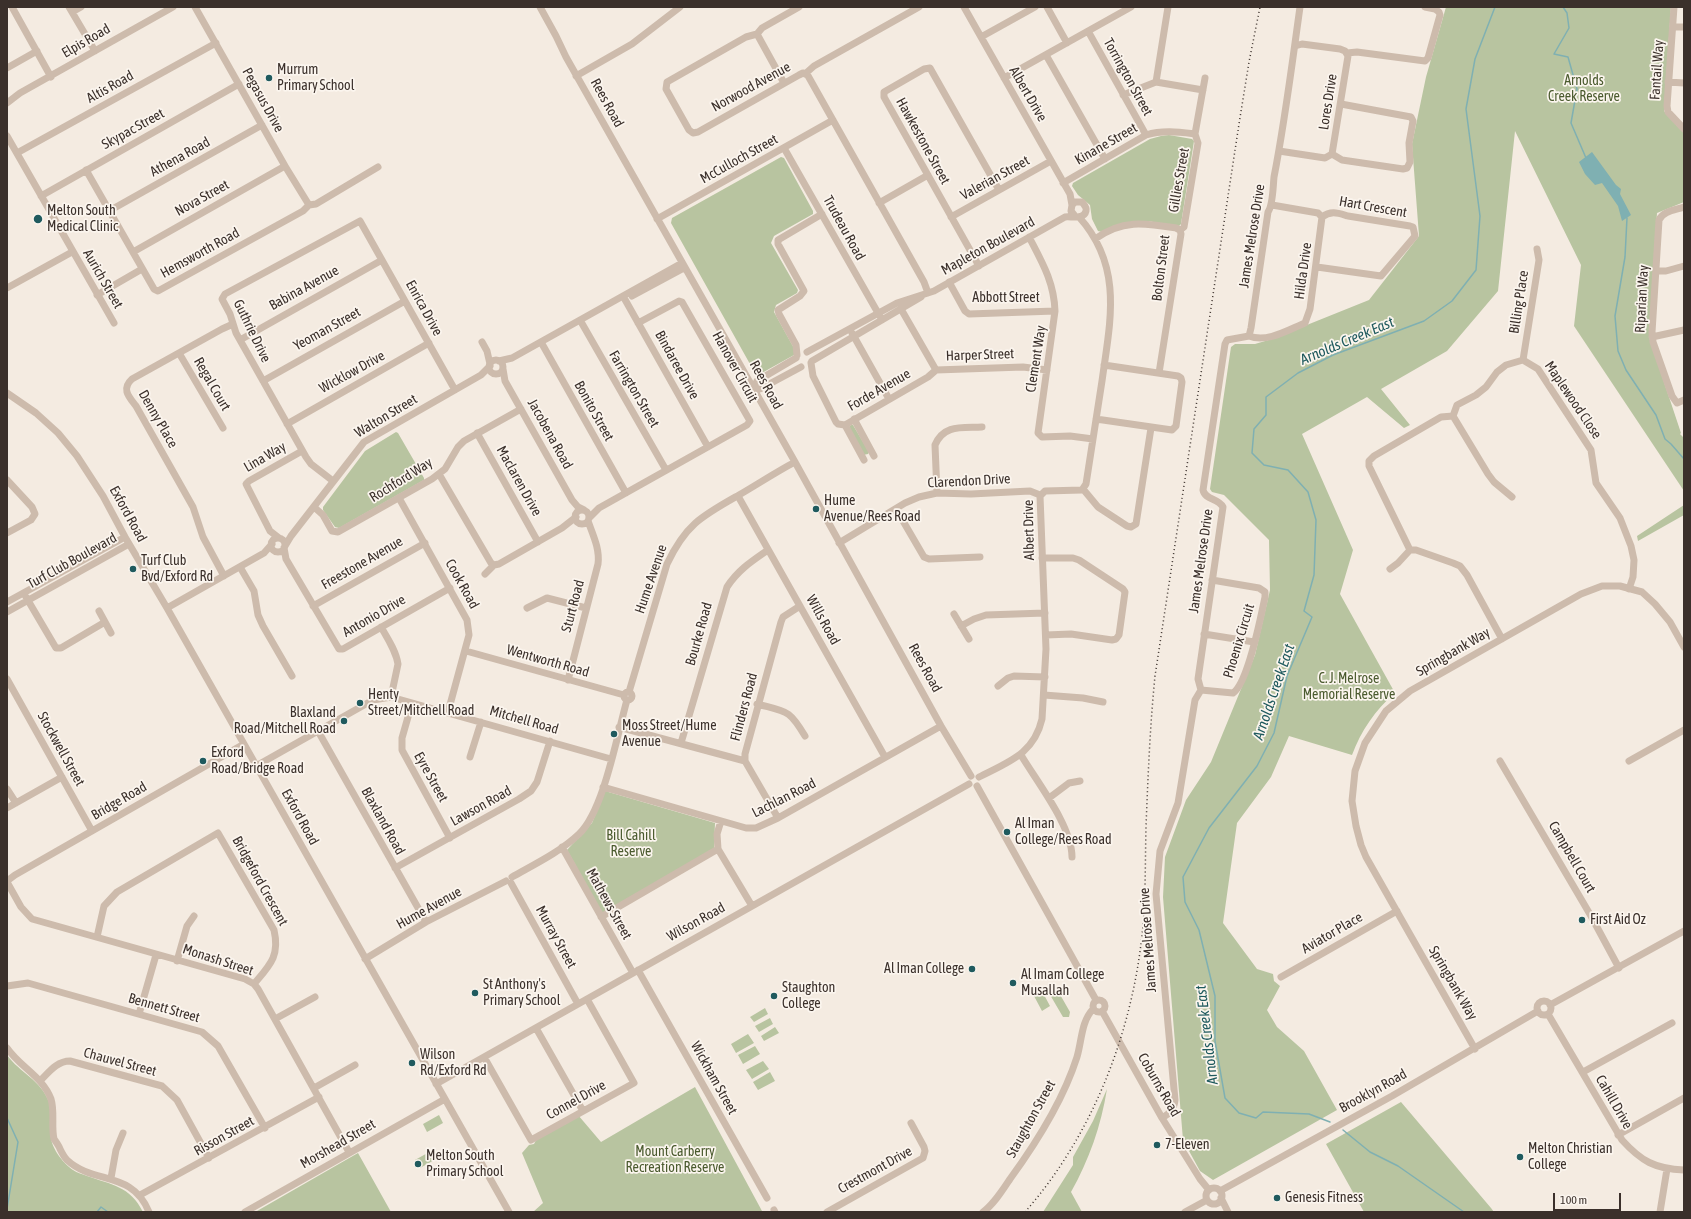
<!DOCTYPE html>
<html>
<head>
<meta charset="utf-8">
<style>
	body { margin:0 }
	#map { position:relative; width:1691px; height:1219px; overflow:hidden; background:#f4ebe1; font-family:"Asap Condensed",sans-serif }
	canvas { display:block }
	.frame { position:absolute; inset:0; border:8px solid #3b302b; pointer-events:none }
	.scale { position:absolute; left:1553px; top:1193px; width:68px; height:18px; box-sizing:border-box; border:2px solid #3b302b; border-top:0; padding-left:5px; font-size:12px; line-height:14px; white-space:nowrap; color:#3b302b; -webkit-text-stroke:3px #fbf5ee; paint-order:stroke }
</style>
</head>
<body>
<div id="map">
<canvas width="1691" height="1219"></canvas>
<div class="frame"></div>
<div class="scale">100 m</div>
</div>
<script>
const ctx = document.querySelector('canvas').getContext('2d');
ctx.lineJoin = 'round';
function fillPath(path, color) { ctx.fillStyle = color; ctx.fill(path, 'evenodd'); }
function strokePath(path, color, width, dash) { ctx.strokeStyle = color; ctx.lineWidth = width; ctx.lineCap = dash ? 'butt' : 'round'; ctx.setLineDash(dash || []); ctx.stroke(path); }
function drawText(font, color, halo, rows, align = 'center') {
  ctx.font = font + ' "Asap Condensed",sans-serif'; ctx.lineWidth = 3.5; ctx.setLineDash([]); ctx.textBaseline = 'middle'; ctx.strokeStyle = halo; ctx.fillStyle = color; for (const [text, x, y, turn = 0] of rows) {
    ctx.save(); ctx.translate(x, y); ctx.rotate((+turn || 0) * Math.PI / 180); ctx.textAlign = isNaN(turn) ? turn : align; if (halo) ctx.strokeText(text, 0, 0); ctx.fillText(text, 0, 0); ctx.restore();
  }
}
fillPath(new Path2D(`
	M 1446,7 L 1671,7 L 1664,111 L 1684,133 L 1684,202 L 1657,213 L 1649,337 L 1681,433 L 1680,434 L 1684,438 L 1684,491 L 1574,326 L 1581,265 L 1515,131 L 1498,291 L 1447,351 L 1381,389 L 1410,425 L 1404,428 L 1367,397 L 1302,434 L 1353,550 L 1340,594 L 1395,693 C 1375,710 1361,731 1352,755 L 1289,736 L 1271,777 L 1237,823 L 1223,923 L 1257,969 L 1273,974 L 1274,981 L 1280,986 L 1267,1010 L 1277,1027 L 1304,1051 L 1337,1110 L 1213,1180 L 1200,1171 L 1183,1140 L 1163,897 L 1165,857 L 1186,800 L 1211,762 L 1255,655 L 1270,590 L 1269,540 L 1224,495 L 1212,492 L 1210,489 L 1231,347 L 1235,344 L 1255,344 L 1272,339 L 1369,300 L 1419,236 L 1412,144 L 1426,77 Z
	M 1169,135 L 1192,139 L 1194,141 L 1181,224 L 1179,226 L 1147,221 L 1102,232 L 1098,231 L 1092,219 L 1090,205 L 1078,195 L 1072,186 L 1073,183 L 1150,139 L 1161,136 Z
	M 781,157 L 784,158 L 813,211 L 813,214 L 774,236 L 771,243 L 798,290 L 797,293 L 776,305 L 774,312 L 795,350 L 794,355 L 760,374 L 755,373 L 671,223 L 672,218 Z
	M 851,425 L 853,425 L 869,452 L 868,454 L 863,455 L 849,427 Z
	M 396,432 L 398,433 L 424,478 L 424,480 L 339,528 L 335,527 L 323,510 L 323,507 L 365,451 Z
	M 1684,505 L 1684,515 L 1638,541 L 1637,536 Z
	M 605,791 L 715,823 L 714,849 L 602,913 L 567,850 L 592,823 Z
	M 1054,984 L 1070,1012 L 1069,1017 L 1063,1017 L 1046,988 Z
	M 1042,991 L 1050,1006 L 1042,1011 L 1034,996 Z
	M 765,1008 L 768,1014 L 754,1022 L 750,1017 Z
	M 770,1018 L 773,1024 L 759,1032 L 755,1026 Z
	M 775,1027 L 779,1033 L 764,1041 L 761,1036 Z
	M 748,1034 L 754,1043 L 736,1053 L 731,1044 Z
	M 755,1046 L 760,1054 L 743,1064 L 738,1055 Z
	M 7,1055 C 20,1073 41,1080 49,1102 C 52,1114 50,1127 51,1138 C 52,1149 64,1164 73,1170 C 77,1173 83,1174 87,1176 C 112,1185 130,1186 143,1212 L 7,1212 Z
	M 763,1061 L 769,1069 L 752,1079 L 746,1070 Z
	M 770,1072 L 775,1081 L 758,1090 L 753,1082 Z
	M 695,1087 L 762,1211 L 533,1212 L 543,1203 L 522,1153 L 529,1145 L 534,1144 L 537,1138 L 578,1115 L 601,1142 Z
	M 1107,1089 C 1101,1126 1089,1160 1071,1192 L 1082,1212 L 1043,1212 L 1073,1165 L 1073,1157 L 1093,1121 Z
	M 1401,1102 L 1491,1208 L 1494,1212 L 1364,1212 L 1326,1144 Z
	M 439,1115 L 443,1123 L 427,1132 L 423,1124 Z
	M 431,1151 L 436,1159 L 420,1168 L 415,1160 Z
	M 358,1153 L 391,1212 L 258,1212 L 257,1211 Z`), '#b8c4a0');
fillPath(new Path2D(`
	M 1592,152 L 1616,185 L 1621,189 L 1620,194 L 1631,215 L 1622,221 L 1618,206 L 1602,183 L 1595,185 L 1585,174 L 1579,162 Z`), '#7fb0b2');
strokePath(new Path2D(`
	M 1563,7 L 1567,13 L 1569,28 L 1554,54 L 1568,57 L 1577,89 L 1571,123 L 1586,158
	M 1627,218 L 1625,257 L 1615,316 L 1618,351 L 1626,370 L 1656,415 L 1665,439 L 1671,444 L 1684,459
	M 7,1118 L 18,1142 L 7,1209
	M 1330,1122 L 1309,1114 L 1263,1112 L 1256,1118 L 1239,1113 L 1225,1098 L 1215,1041 L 1215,996 L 1199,930 L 1185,902 L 1183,877 L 1209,828 L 1257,766 L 1274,733 L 1287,676 L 1312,617 L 1304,611 L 1314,575 L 1316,520 L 1308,492 L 1288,470 L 1264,465 L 1252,453 L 1254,429 L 1266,415 L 1266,397 L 1298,373 L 1333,355 L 1424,321 L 1452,301 L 1476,270 L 1480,216 L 1466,109 L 1475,59 L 1495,7
	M 1343,1130 L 1370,1152 L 1398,1166 L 1464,1212
	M 97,1212 L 101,1207 L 108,1212`), '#7fb0b2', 1.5);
strokePath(new Path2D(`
	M 12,7 L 51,77
	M 69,7 L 95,51
	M 195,7 L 285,166 L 309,205
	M 540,7 L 556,36 L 566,57 L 795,462 L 941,726 L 971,776
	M 964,7 L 1070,194 L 1072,205
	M 1047,7 L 1067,43
	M 1674,7 L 1667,106 L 1668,112 L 1684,129
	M 72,12 L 81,7
	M 1673,27 L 1684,27
	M 1088,31 L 1146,135
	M 757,34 L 746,37 L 667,82 L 666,89 L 689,130 L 693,133 L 698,132 L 799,75 L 803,73 L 807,74 L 924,282 L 928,293
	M 981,37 L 1035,7
	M 1347,53 L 1357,52 L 1425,61 L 1428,58 L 1440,15 L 1439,12 L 1435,9 L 1425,7
	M 1046,55 L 1105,159
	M 7,68 L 37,51
	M 805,74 L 814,66 L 919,7
	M 576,76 L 632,44 L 680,7
	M 1004,78 L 1131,7
	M 1156,82 L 1168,7
	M 1668,82 L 1684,83
	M 784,83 L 757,34 L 762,28 L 799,7
	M 1123,95 L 1156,82 L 1203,90
	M 7,103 L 20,93 L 173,7
	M 7,136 L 114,323
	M 784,148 L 882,320
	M 1279,151 L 1325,158 L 1332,154 L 1348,56 L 1345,51 L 1340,49 L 1302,44 L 1295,46
	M 17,153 L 216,43
	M 1332,154 L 1342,160 L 1403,169 L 1407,168 L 1410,162 L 1409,143 L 1413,121 L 1411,117 L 1341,104
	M 86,170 L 154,289 L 158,291 L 303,211 L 309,205 L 316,204 L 378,167
	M 1063,183 L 1146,135 C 1163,130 1178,132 1195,134 L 1205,78
	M 41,196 L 239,84
	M 879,203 L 928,175
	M 1684,207 C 1676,210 1663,211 1659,220 L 1652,332 L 1653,342 L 1672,396 L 1677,403 L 1684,400
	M 109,211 L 262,125
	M 951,217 L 1051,161
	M 657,219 L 833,120
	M 1180,230 L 1184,227 L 1198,143 L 1195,134
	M 1029,237 C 1042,262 1054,282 1055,311 L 1038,433 L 1042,437 L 1070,436 L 1093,439
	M 1095,239 C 1122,219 1145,223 1176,228 L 1180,230
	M 133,252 L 285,166
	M 979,266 L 884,97 L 884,92 L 924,69 L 930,68 L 999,190
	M 1317,267 L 1381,276 L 1415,236 L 1413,227 L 1410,226 L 1348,216 C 1338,213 1331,210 1322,217
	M 1656,271 L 1666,271 L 1684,266
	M 949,282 L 965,311 L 969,314 L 1055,311
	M 7,288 L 72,252
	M 97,295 L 142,269
	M 623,296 L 708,447
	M 632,296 L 684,268
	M 901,309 L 936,370 L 1023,367 L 1047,370
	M 580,320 L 666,470
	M 852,333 L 889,399
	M 1249,336 C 1267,343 1288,330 1305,323 L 1310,309 L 1322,217 L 1318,213 L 1272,205
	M 1652,337 L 1684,330
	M 240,340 L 382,260
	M 482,342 L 487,351 L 490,364
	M 541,342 L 626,493
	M 807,352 L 897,303 L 934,291 L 1065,217 C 1071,216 1084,220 1086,211 C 1087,207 1084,205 1082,202 L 1075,202 L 1072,205 L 1071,211 L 1075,216
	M 179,353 L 223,428
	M 797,355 L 796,345 L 779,314 L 778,310 L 800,296 L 804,291 L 778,244 L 778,240 L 822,214
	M 796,358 L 757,381 L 753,389 L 760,389 L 801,367
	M 1523,360 L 1539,260 L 1537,249
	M489 367a7 7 0 1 1 14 0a7 7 0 1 1-14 0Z
	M 499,361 L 512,358 L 682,263
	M 812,361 L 921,297
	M 811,363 L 813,376 L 836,422 L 838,424 L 845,425 L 928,377 L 936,370
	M 503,369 L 505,381 L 572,500 L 578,507 L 584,510
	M 1159,373 L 1181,234 L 1180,230
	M 263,381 L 405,301
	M 7,393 L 36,413 L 58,433 L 77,456 L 103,496 L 125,537 L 167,608 L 509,1212
	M 1453,416 L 1488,474 L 1494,482 L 1512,497
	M 854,419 L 874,456
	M 1096,419 L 1172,430 L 1176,426 L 1182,382 L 1181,378 L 1178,376 L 1104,365
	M 287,424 L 429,343
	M 845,425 L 864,460
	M 477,433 L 538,542
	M 439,474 L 491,563 L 494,565 L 499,564 L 562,528 L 576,517
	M 7,480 L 32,507 L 35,514 L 31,520 L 7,533
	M 333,481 L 311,464 L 306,457 L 236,333 L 230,314 L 222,299 L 225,294 L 360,221 L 455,390
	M 1083,489 L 1098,507 L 1127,526 L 1131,527 L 1136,524 L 1151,428
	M 937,493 L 935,445 C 944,424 962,428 982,427
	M 738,496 L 885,757
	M 399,498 L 467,620 L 469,635 L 448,712
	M 314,507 L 323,515 L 332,531 L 338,532 L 432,479 L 445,469 L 458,447 L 464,441 L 521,409
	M 896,509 L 924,557 L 929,559 L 980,557
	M575 517a7 7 0 1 1 14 0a7 7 0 1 1-14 0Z
	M 589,518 L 599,508 L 747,425 L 750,421 L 682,302 L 679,301 L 638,323
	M 279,538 L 270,531 L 246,484 L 249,481 L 302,451
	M271 545a7 7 0 1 1 14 0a7 7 0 1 1-14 0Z
	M 839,543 L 905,503 L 919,497 L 937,493 L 971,494 L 1030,491 L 1040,495
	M 285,546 L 291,536 L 364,442 L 481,375 L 490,366
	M 284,548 L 286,559 L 339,649 L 343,649 L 450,588
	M 1042,558 L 1073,558 L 1079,560 L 1123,589 L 1125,592 L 1119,635 L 1116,639 L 1112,640 L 1071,634 L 1046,635
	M 240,567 L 254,591 L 258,615 L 263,626 L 292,676
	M 1390,569 L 1398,563 L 1410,550
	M 485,574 L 494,565
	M 224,576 L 203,537 L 193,507 L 136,406 C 129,397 121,389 132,379 L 222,329 L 233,324
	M 26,597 L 56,648 L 61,648 L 105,622
	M 7,602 L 125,537
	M 313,606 L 425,543
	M 167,608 L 264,553 L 272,544
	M 527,608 L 547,598 L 586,608
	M 99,611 L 111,633
	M 7,612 L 129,544
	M 954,614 L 969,639
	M 961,626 L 974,619 L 986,615 L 1045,613
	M 381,627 C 388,639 396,651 398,664 L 391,697
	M 1204,634 L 1254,642
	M 1502,639 L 1467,575 L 1460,566 L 1453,563 L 1416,550 L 1410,550 L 1369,466 L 1369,461 L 1374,456 L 1441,417 L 1453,416 L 1457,405 L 1476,395 L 1486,387 L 1497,372 L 1506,365 L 1523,360 L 1538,369 L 1591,450 L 1596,483 L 1620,518 L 1631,546 L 1634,560 L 1633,577 L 1629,589
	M 466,651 L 624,695
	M 7,679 L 92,831
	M 568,680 L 598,564 C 600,549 593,535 588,521
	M 998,686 L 1008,678 L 1014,676 L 1045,677
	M 1201,690 L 1233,693 C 1248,683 1261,616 1265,597 L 1265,592 L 1259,588 L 1212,580
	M624 696a4 4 0 1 1 8 0a4 4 0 1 1-8 0Z
	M 629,692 L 667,564 C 686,524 702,516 739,495 C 758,484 776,472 795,462
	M 1044,695 L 1083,698 L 1103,702
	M 412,703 L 402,738 L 402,750 L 450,838
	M 757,704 C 787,712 789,709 805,736
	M 619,727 L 745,761
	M 318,731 L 426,922
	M 681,743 L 727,587 C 738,570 752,561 768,550
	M 1021,755 C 1037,782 1072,826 1072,857
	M 470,757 L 481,722
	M 1500,761 L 1591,916 L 1619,968
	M 1629,761 L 1684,730
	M 256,766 L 373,700 L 391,697 L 611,759
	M 979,777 C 1008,762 1034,754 1042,719 L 1046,649 L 1040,496 L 1045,491 L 1082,490 L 1086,484 C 1091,450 1097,415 1102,381 C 1110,322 1124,267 1079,217
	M 977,786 L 1096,1000
	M 603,787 L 746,828 L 756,828 L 778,818 L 941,726
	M 7,789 L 16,803
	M 1049,798 L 1069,783 L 1080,781
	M 7,808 L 62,777
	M 778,818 L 745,761 L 745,754 L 781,622 L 783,617 L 800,606
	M 721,821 L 717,834 L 718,849 L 752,906
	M 562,847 L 633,973
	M 395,868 L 519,799 L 531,791 L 537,782 L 550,741
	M 512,877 C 535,864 560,852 579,834 C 604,810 617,735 627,700
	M 7,881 L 15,875 L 244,744
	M 7,882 L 21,907 L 32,919 L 245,979 L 254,984 L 258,989 L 349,1152
	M 511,883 L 578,1004
	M 601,917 L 718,849
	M 97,937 L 104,906 L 117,892 L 218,833 L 274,930 C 280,956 270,965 254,984
	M 365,959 L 426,922 L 506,881
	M 177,961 L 187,926 L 194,916
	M 638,970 L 767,1198
	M 1281,977 L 1397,911
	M 7,986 L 28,983 L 202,1032 L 218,1046 L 265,1128
	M1093 1006a6 6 0 1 1 12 0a6 6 0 1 1-12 0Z
	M1537 1008a7 7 0 1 1 14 0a7 7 0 1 1-14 0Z
	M 1550,1005 L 1684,931
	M 1102,1011 L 1162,1118 L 1200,1179 L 1209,1190
	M 139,1014 L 156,955
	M 1548,1014 L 1622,1140 C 1641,1161 1655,1169 1684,1170
	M 275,1019 L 315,997
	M 536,1028 L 583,1111
	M 7,1048 C 20,1067 43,1077 51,1099 C 55,1112 51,1126 54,1139 C 56,1142 59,1146 60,1149 C 62,1153 64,1157 67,1160 C 94,1185 132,1170 149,1212
	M 1475,1049 L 1366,857 L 1361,845 L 1356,826 L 1352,801 L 1355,771 L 1365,743 L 1386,711 L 1410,691 L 1581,594 L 1602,586 L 1620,586 L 1642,592 L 1655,604 L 1670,622 L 1684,647
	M 484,1057 L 531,1140 L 634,1083 L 587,999
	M 1583,1072 L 1672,1023
	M 40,1081 C 49,1072 57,1061 70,1061 L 162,1086 L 177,1100 L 209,1158
	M 436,1084 L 969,784
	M 314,1088 L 355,1065
	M 1162,1118 C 1170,1113 1174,1110 1175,1100 L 1156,894 L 1160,851 L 1178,803 L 1195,700 L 1201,690 L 1198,679 L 1223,507 C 1218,498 1205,500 1203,490 L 1225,344 L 1227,340 L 1249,336 L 1251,328 L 1268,212 C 1273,205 1273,187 1274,177 C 1285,121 1292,64 1300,7
	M 1618,1135 L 1684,1098
	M 111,1178 L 116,1150 L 123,1133
	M1206 1196a8 8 0 1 1 16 0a8 8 0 1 1-16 0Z
	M 1220,1191 L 1392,1096 L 1538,1011
	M 140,1195 L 319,1097
	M 1221,1198 L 1228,1212
	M 774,1210 L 775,1212
	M 245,1212 L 445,1099
	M 827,1212 L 923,1158 L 925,1151 L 924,1147 L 911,1123
	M 983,1212 C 994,1204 1002,1191 1010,1179 C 1037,1142 1063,1101 1077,1057 C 1082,1040 1081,1022 1093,1009
	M 1185,1212 L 1207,1200
	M 1660,1212 L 1667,1169`), '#cdbbac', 7);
strokePath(new Path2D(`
	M 1025,1212 C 1090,1138 1129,1041 1141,944 C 1146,905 1145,866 1146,827 C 1148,776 1150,726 1155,676 L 1239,124 L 1249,62 L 1260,7`), '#3b302b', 1.5, [1, 3]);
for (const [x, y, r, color] of [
	[269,78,4,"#1f5a5e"],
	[38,219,5,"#1f5a5e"],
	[816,509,4,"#1f5a5e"],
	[133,569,4,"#1f5a5e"],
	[360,703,4,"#1f5a5e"],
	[344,721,4,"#1f5a5e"],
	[614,734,4,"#1f5a5e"],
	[203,761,4,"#1f5a5e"],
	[1007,832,4,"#1f5a5e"],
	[1582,920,4,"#1f5a5e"],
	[972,969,4,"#1f5a5e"],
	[1013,983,4,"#1f5a5e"],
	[475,993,4,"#1f5a5e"],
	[774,996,4,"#1f5a5e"],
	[412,1063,4,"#1f5a5e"],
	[1157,1145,4,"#1f5a5e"],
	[1520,1157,4,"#1f5a5e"],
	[418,1164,4,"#1f5a5e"],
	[1277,1198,4,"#1f5a5e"]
]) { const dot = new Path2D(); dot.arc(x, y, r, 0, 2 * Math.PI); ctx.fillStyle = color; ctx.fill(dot); strokePath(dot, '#fbf5ee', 1.5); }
drawText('14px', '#3b302b', '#fbf5ee', [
	["Elpis Road",86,41,-30],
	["Fantail Way",1657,70,-86],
	["Torrington Street",1128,77,61],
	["Altis Road",110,87,-29],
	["Norwood Avenue",751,87,-29],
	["Albert Drive",1028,94,60],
	["Pegasus Drive",263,100,61],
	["Lores Drive",1328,102,-81],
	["Rees Road",607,103,61],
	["Skypac Street",133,129,-29],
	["Hawkestone Street",923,141,61],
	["Kinane Street",1106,144,-30],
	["Athena Road",180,157,-29],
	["McCulloch Street",739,159,-29],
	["Valerian Street",995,178,-29],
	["Gillies Street",1179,180,-80],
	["Nova Street",202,198,-29],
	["Hart Crescent",1373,207,10],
	["Trudeau Road",844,228,61],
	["James Melrose Drive",1252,236,-81],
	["Mapleton Boulevard",988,246,-29],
	["Hemsworth Road",200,253,-29],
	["Bolton Street",1161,268,-83],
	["Hilda Drive",1303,271,-82],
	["Aurich Street",103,279,60],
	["Babina Avenue",304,288,-29],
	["Abbott Street",1006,298],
	["Riparian Way",1642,299,-87],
	["Billing Place",1519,302,-81],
	["Enrica Drive",424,308,61],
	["Yeoman Street",327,329,-29],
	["Guthrie Drive",252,331,64],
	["Harper Street",980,355,-2],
	["Clement Way",1036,359,-81],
	["Bindaree Drive",677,365,61],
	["Hanover Circuit",735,367,61],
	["Wicklow Drive",352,372,-29],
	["Regal Court",212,384,60],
	["Rees Road",766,385,61],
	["Farrington Street",634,389,60],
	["Forde Avenue",879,390,-30],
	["Maplewood Close",1573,400,56],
	["Bonito Street",594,411,61],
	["Walton Street",386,416,-31],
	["Denny Place",158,419,60],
	["Jacobena Road",550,434,61],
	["Lina Way",265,457,-30],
	["Rochford Way",401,480,-32],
	["Maclaren Drive",519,481,61],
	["Clarendon Drive",969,481,-3],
	["Exford Road",128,514,61],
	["Albert Drive",1029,530,-91],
	["Turf Club Boulevard",72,561,-29],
	["James Melrose Drive",1201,561,-82],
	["Freestone Avenue",362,563,-30],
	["Hume Avenue",651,579,-71],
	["Cook Road",462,584,61],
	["Sturt Road",573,606,-75],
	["Antonio Drive",374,616,-30],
	["Wills Road",823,620,61],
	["Bourke Road",699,634,-74],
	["Phoenix Circuit",1239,641,-73],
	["Springbank Way",1453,652,-30],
	["Wentworth Road",548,661,16],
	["Rees Road",925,668,61],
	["Flinders Road",744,707,-75],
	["Mitchell Road",524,720,16],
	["Stockwell Street",61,749,61],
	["Eyre Street",431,777,61],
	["Lachlan Road",784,798,-27],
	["Bridge Road",119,801,-30],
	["Lawson Road",481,806,-29],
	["Exford Road",300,817,61],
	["Blaxland Road",383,821,61],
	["Campbell Court",1572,857,60],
	["Bridgeford Crescent",260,881,61],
	["Mathews Street",609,904,61],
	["Hume Avenue",429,908,-29],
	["Wilson Road",696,922,-29],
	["Aviator Place",1332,933,-30],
	["Murray Street",556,937,61],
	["James Melrose Drive",1148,940,-94],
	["Monash Street",218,960,18],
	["Springbank Way",1453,983,60],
	["Bennett Street",164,1008,16],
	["Chauvel Street",120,1062,15],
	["Wickham Street",714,1078,61],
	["Coburns Road",1159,1085,60],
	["Brooklyn Road",1373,1091,-29],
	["Connel Drive",576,1100,-29],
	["Cahill Drive",1614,1102,60],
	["Staughton Street",1031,1119,-61],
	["Risson Street",224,1136,-29],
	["Morshead Street",338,1144,-30],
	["Crestmont Drive",875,1170,-29]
]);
drawText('14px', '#3b302b', '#fbf5ee', [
	["Murrum",277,70],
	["Primary School",277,86],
	["Melton South",47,211],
	["Medical Clinic",47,227],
	["Hume",824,501],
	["Avenue/Rees Road",824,517],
	["Turf Club",141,561],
	["Bvd/Exford Rd",141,577],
	["Henty",368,695],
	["Street/Mitchell Road",368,711],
	["Blaxland",336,713,"right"],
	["Road/Mitchell Road",336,729,"right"],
	["Moss Street/Hume",622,726],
	["Avenue",622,742],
	["Exford",211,753],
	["Road/Bridge Road",211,769],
	["Al Iman",1015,824],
	["College/Rees Road",1015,840],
	["First Aid Oz",1590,920],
	["Al Iman College",964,969,"right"],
	["Al Imam College",1021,975],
	["Musallah",1021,991],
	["St Anthony's",483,985],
	["Primary School",483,1001],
	["Staughton",782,988],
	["College",782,1004],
	["Wilson",420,1055],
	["Rd/Exford Rd",420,1071],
	["7-Eleven",1165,1145],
	["Melton Christian",1528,1149],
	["College",1528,1165],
	["Melton South",426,1156],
	["Primary School",426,1172],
	["Genesis Fitness",1285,1198]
], 'left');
drawText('14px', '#4a5a2e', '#fbf5ee', [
	["Arnolds",1584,81],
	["Creek Reserve",1584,97],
	["C. J. Melrose",1349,679],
	["Memorial Reserve",1349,695],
	["Bill Cahill",631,836],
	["Reserve",631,852],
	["Mount Carberry",675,1152],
	["Recreation Reserve",675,1168]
]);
drawText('italic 15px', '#1f5a5e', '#fbf5ee', [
	["Arnolds Creek East",1347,341,-23],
	["Arnolds Creek East",1274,692,-71],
	["Arnolds Creek East",1207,1035,-97]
]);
</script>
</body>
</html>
